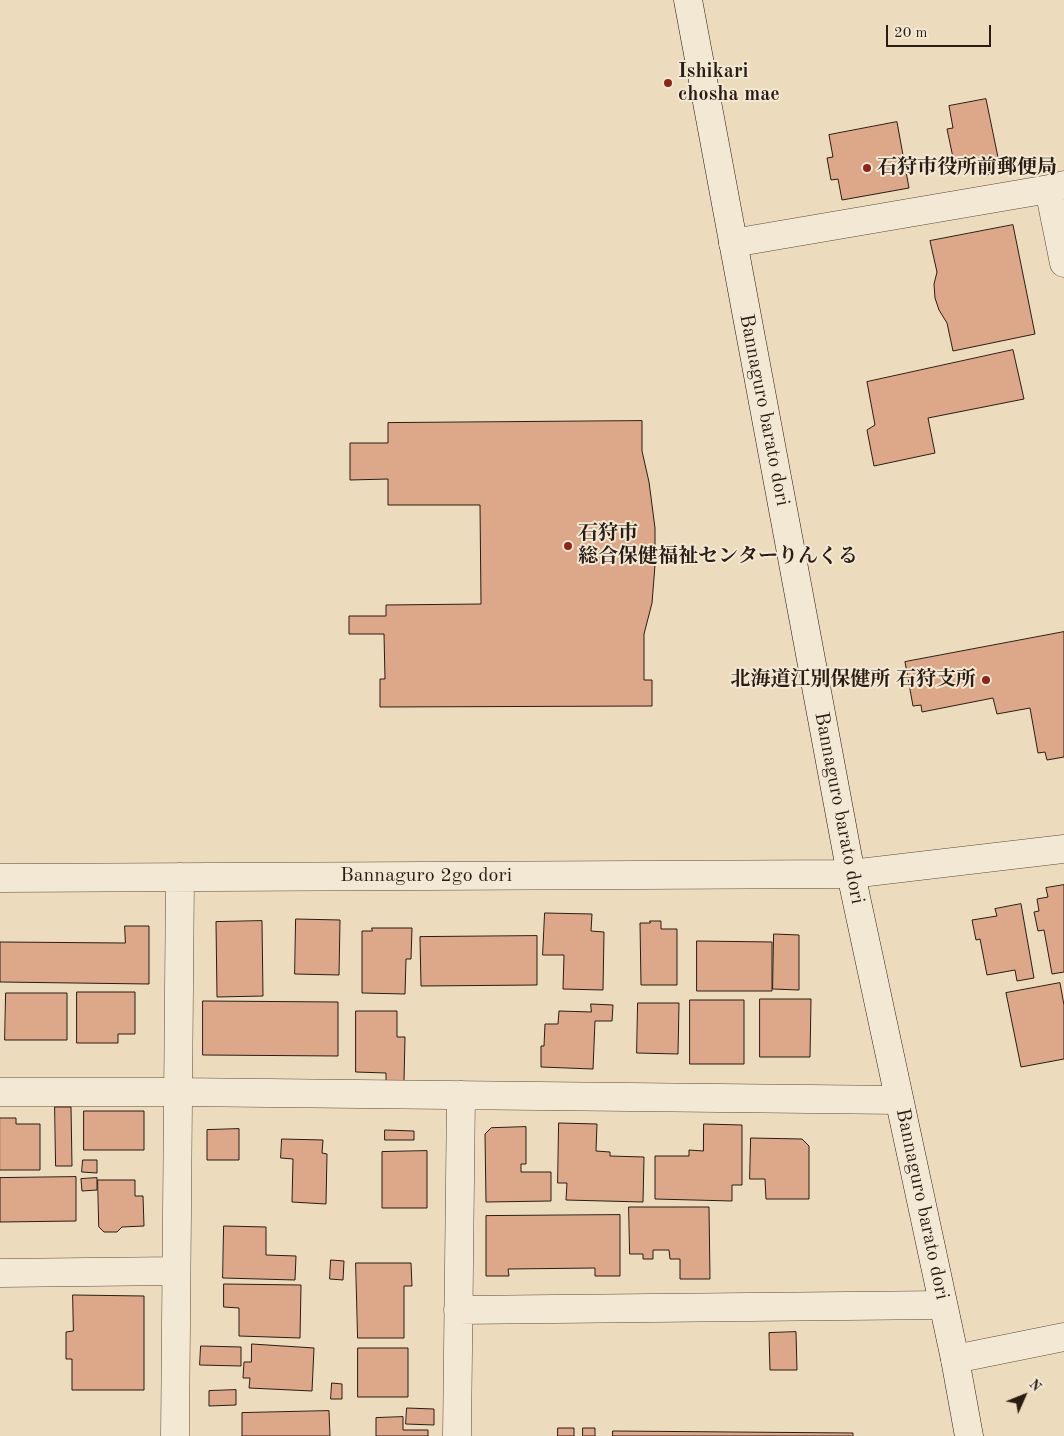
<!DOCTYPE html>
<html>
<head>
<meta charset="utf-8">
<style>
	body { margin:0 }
	#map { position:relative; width:1064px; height:1436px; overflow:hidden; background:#ecdcbd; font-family:"Old Standard TT",serif }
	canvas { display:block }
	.north { position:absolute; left:999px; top:1371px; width:50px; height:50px; -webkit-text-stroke:4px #f3e8d4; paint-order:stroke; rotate:46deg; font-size:14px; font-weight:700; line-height:20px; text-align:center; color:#2a1c12 }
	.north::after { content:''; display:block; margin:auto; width:18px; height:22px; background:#2a1c12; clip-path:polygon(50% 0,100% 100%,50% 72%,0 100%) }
	.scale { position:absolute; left:886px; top:25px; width:105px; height:22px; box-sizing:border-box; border:2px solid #2a1c12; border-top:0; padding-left:6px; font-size:15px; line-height:18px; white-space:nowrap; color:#2a1c12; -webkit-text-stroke:4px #f3e8d4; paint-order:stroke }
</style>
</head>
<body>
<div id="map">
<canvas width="1064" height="1436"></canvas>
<div class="north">N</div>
<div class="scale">20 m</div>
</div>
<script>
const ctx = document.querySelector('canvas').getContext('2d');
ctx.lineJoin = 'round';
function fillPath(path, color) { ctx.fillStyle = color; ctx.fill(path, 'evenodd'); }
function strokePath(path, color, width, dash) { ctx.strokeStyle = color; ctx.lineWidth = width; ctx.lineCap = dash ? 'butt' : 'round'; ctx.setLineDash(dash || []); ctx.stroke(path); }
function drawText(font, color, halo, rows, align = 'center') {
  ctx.font = font + ' "Old Standard TT","Noto Serif JP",serif'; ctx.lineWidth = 4; ctx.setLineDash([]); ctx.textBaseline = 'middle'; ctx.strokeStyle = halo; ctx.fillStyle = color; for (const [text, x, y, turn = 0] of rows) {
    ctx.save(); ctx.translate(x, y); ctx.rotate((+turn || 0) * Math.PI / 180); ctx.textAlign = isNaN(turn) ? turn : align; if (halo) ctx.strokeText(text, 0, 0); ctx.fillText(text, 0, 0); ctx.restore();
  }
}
const building = new Path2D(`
	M 986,99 L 1001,172 L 981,176 L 979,162 L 955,167 L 947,129 L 953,128 L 949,106 Z
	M 897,122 L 909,188 L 842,200 L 838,179 L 831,180 L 827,158 L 833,157 L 829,135 Z
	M 1013,225 L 1035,334 L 953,351 L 947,323 L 939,310 L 935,298 L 934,284 L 937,272 L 930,241 Z
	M 1013,350 L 1024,399 L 928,418 L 935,453 L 874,466 L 867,430 L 875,425 L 867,382 Z
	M 642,421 L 642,451 L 649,482 L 655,528 L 655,565 L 652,603 L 644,634 L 644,680 L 652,680 L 652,706 L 380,707 L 380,679 L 385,679 L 384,634 L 349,634 L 349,616 L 386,616 L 386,605 L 481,604 L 480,505 L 388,505 L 388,479 L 350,480 L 350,443 L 388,443 L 388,423 Z
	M 1064,632 L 1064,757 L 1047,760 L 1045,752 L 1038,753 L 1030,708 L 997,714 L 993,698 L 922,712 L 921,705 L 913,706 L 905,662 Z
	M 1064,885 L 1064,972 L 1052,974 L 1044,930 L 1038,931 L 1034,912 L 1039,911 L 1037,899 L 1048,897 L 1046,888 Z
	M 1021,904 L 1034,978 L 1017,981 L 1015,970 L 987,975 L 980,939 L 976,940 L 972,920 L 997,916 L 995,909 Z
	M 545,913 L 592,914 L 591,931 L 604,932 L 603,990 L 563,989 L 564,955 L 543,955 Z
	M 296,919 L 340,920 L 339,975 L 295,974 Z
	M 262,921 L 263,996 L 217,997 L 216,922 Z
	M 650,921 L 661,921 L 661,929 L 677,929 L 677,985 L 641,985 L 640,923 L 650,923 Z
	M 125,926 L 149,926 L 149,984 L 0,982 L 0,942 L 125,943 Z
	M 372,928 L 412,928 L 411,959 L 406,959 L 405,994 L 362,993 L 362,931 L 372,931 Z
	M 774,934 L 799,935 L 799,990 L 773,989 Z
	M 537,936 L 537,985 L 421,986 L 420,937 Z
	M 697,941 L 772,942 L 772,991 L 697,991 Z
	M 1060,983 L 1064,1005 L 1064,1059 L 1021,1067 L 1006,993 Z
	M 77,992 L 135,992 L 135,1034 L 118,1034 L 118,1043 L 77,1043 Z
	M 6,993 L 67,993 L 67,1040 L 5,1040 Z
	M 760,999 L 811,999 L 810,1057 L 760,1057 Z
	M 690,1000 L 744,1000 L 744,1064 L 690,1064 Z
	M 203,1001 L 338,1002 L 338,1056 L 203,1055 Z
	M 638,1003 L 679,1003 L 678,1054 L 637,1053 Z
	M 591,1004 L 613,1005 L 612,1021 L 595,1021 L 593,1069 L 541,1067 L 541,1046 L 544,1046 L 545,1024 L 558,1024 L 559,1011 L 591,1012 Z
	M 356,1011 L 397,1011 L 397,1037 L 405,1037 L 404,1081 L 386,1081 L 386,1073 L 356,1072 Z
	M 55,1107 L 71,1107 L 72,1166 L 56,1166 Z
	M 84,1111 L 144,1111 L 144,1150 L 84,1150 Z
	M 0,1118 L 16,1118 L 16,1124 L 40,1124 L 40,1170 L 0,1170 Z
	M 559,1123 L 597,1124 L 596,1151 L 610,1152 L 610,1156 L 644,1157 L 643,1202 L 566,1200 L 567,1183 L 558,1183 Z
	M 704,1124 L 742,1125 L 742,1185 L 732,1185 L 732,1201 L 655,1199 L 655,1156 L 689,1156 L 689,1150 L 703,1151 Z
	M 526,1127 L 526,1164 L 521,1164 L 521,1172 L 551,1172 L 551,1201 L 486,1202 L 485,1134 L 491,1128 Z
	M 239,1129 L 239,1160 L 207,1160 L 207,1130 Z
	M 385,1130 L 414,1131 L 414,1140 L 385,1140 Z
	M 751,1138 L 802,1139 L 809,1146 L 809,1199 L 766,1199 L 765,1179 L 750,1179 Z
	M 282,1139 L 323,1140 L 322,1153 L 327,1154 L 326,1204 L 292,1202 L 293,1159 L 281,1158 Z
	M 427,1151 L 427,1208 L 382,1208 L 382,1152 Z
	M 83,1160 L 97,1160 L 97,1173 L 82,1172 Z
	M 76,1177 L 76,1221 L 0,1222 L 0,1178 Z
	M 97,1178 L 97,1190 L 82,1191 L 81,1179 Z
	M 98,1180 L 135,1180 L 135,1196 L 143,1196 L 144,1226 L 122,1227 L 117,1232 L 104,1232 L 99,1227 Z
	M 629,1207 L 709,1207 L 710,1279 L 680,1279 L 680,1259 L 670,1259 L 669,1250 L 653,1250 L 653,1259 L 643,1259 L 643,1254 L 630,1254 Z
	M 620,1215 L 620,1276 L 595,1276 L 595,1268 L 508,1269 L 509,1276 L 486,1276 L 486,1216 Z
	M 224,1226 L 266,1227 L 266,1255 L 296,1256 L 295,1280 L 223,1278 Z
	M 331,1260 L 344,1261 L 343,1280 L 330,1279 Z
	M 356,1263 L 411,1263 L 412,1286 L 404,1286 L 404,1338 L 358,1338 Z
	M 224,1284 L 301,1285 L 300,1338 L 239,1336 L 239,1308 L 224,1307 Z
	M 73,1295 L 144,1296 L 144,1390 L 72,1390 L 72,1359 L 66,1359 L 66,1332 L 73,1331 Z
	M 796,1332 L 797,1370 L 770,1370 L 769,1333 Z
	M 252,1344 L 314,1348 L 312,1391 L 249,1388 L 250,1378 L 243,1378 L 244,1362 L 251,1362 Z
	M 201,1346 L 241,1347 L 241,1366 L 200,1365 Z
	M 358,1348 L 408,1348 L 408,1397 L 358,1397 Z
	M 332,1383 L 342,1384 L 342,1399 L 331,1399 Z
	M 236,1390 L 236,1405 L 209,1406 L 209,1391 Z
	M 407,1408 L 434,1409 L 434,1425 L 406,1424 Z
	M 329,1411 L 330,1436 L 242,1436 L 242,1413 Z
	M 403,1417 L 403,1430 L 428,1430 L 428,1436 L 376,1436 L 376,1418 Z
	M 558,1428 L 574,1428 L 574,1436 L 558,1436 Z
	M 583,1428 L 595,1428 L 595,1436 L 583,1436 Z
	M 613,1431 L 853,1433 L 853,1436 L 613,1436 Z`);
fillPath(building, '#dda88a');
strokePath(building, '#2a1c12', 1);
const minor = new Path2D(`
	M 1064,185 L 1049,189 L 1064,263
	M 733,243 L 1049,189
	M 0,878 L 851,874 L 1064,849
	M 0,1092 L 178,1092 L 899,1100
	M 0,1273 L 176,1271
	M 458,1310 L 943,1305
	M 955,1359 L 1064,1337
	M 175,1436 L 180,877
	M 457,1436 L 461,1095`);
const secondary = new Path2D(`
	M 688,0 L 851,874 L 955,1359 L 969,1436`);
strokePath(minor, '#5a4c3d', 29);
strokePath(secondary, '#2a1c12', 29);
strokePath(minor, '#f3e8d4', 28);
strokePath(secondary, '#f3e8d4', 28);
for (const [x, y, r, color] of [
	[668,83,5,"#8f2418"],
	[867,168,5,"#8f2418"],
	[568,546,5,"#8f2418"],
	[986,680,5,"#8f2418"]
]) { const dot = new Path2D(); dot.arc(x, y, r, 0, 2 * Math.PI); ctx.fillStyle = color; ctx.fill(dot); strokePath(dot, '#f3e8d4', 2); }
drawText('bold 20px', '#2a1c12', '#f3e8d4', [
	["Ishikari",678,72],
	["chosha mae",678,95],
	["石狩市役所前郵便局",877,168],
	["石狩市",578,534],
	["総合保健福祉センターりんくる",578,557],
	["北海道江別保健所 石狩支所",976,680,"right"]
], 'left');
drawText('20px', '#2a1c12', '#f3e8d4', [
	["Bannaguro barato dori",764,410,79],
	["Bannaguro barato dori",839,808,79],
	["Bannaguro 2go dori",426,876],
	["Bannaguro barato dori",922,1204,78]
]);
</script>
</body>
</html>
